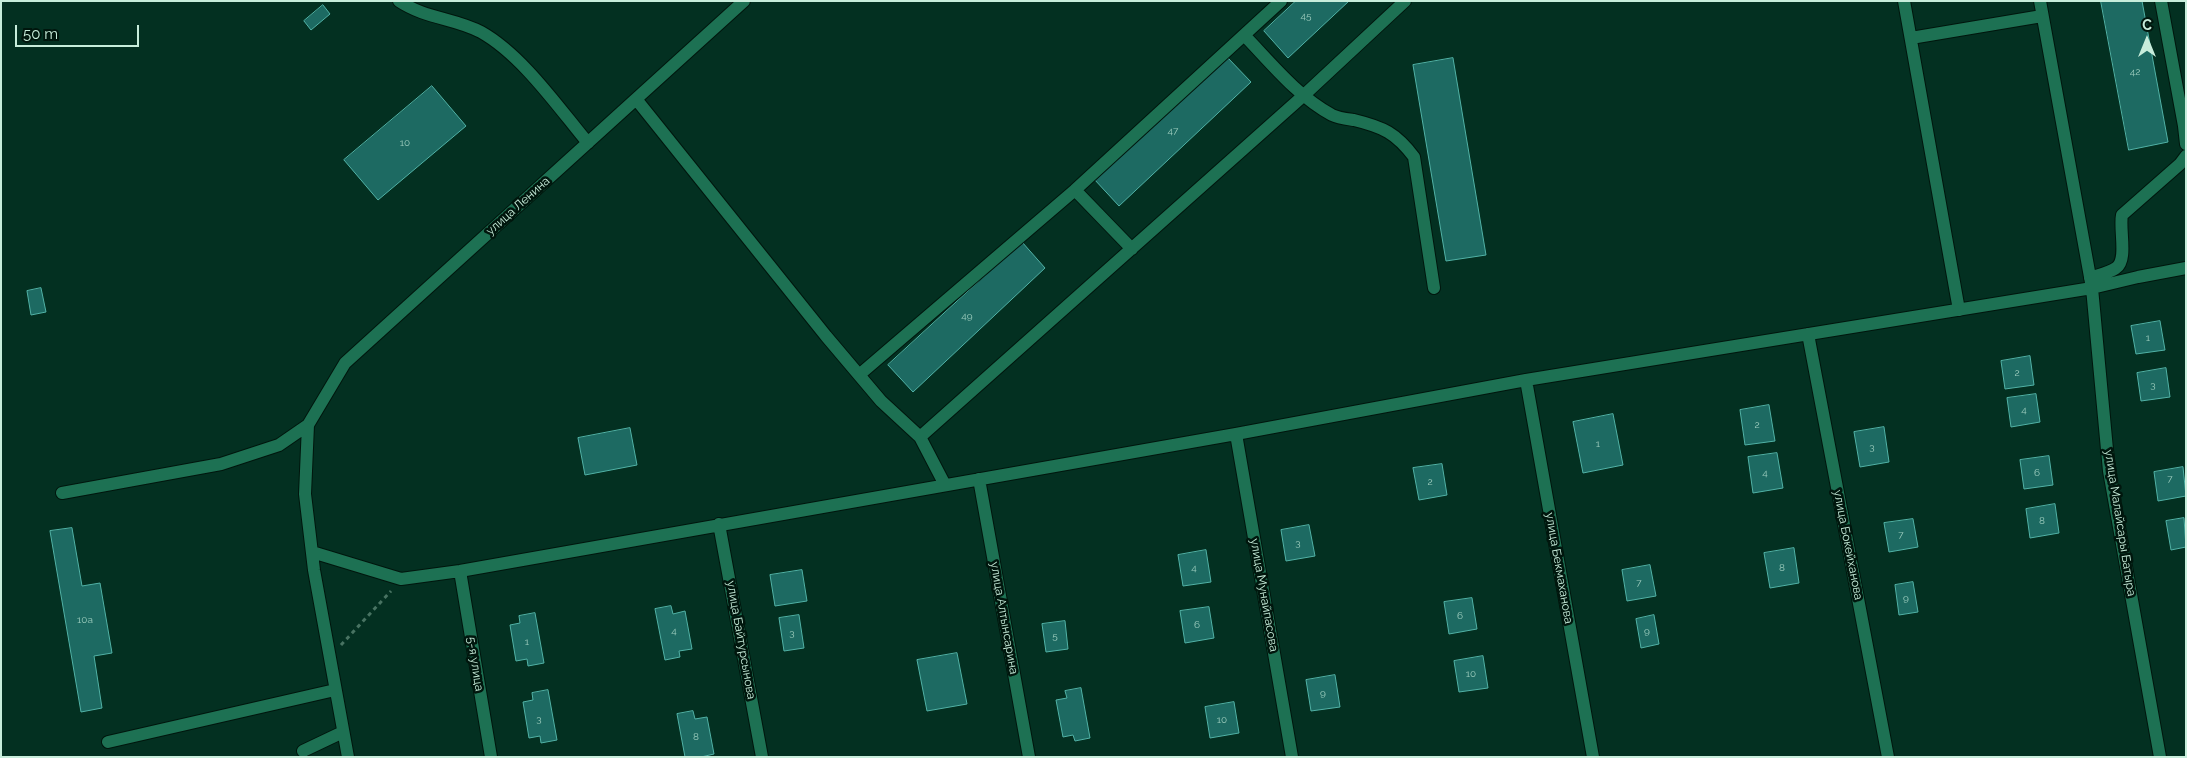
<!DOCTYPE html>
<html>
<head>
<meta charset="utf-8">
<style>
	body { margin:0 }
	#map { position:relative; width:2187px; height:758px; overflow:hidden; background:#033021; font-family:Raleway,sans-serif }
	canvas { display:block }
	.frame { position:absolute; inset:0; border:2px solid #c7eddb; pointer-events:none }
	.north { position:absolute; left:2122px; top:15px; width:50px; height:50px; -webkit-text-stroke:4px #00160d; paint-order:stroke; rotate:0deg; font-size:14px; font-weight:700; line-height:20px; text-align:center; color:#c7eddb }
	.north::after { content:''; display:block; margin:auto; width:18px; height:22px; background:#c7eddb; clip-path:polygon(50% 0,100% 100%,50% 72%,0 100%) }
	.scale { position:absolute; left:15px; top:25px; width:124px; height:22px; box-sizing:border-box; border:2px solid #c7eddb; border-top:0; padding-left:6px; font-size:15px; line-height:18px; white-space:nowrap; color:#c7eddb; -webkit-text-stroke:4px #00160d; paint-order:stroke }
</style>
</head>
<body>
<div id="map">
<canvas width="2187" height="758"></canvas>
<div class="frame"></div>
<div class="north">С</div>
<div class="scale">50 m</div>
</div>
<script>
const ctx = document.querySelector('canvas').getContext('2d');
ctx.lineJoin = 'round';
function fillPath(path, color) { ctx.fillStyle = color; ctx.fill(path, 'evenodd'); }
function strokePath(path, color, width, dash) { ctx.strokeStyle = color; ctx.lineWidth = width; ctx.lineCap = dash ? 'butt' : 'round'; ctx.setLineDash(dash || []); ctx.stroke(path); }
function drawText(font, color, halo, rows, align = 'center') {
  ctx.font = font + ' Raleway,sans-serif'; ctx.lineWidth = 5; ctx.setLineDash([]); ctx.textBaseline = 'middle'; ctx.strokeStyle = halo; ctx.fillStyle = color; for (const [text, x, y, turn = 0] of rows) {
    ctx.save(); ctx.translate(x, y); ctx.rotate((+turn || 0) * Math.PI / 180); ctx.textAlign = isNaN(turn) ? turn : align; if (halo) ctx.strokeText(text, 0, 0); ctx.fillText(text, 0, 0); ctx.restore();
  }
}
const building = new Path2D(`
	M 1296,1 L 1349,1 L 1288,58 L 1264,31 Z
	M 2101,1 L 2142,1 L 2168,142 L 2129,150 Z
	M 323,5 L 330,14 L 311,30 L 304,21 Z
	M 1227,57 L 1251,82 L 1119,206 L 1094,179 Z
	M 1453,58 L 1486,255 L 1446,261 L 1413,65 Z
	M 432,86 L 466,126 L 378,200 L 344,160 Z
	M 1022,242 L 1045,268 L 913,392 L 888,365 Z
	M 41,288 L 46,312 L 31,315 L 27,291 Z
	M 2160,321 L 2165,350 L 2136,354 L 2131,326 Z
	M 2030,356 L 2034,385 L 2005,389 L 2001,361 Z
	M 2166,368 L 2170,397 L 2141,401 L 2137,373 Z
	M 2036,394 L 2040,422 L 2011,427 L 2007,398 Z
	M 1769,405 L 1775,441 L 1745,445 L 1740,410 Z
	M 1613,414 L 1623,465 L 1583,473 L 1573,422 Z
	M 1884,427 L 1889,462 L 1860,467 L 1854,432 Z
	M 630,428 L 637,465 L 585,475 L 578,438 Z
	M 1777,453 L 1783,488 L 1753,493 L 1748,457 Z
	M 2049,456 L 2053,485 L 2024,489 L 2020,460 Z
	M 1442,464 L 1447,495 L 1419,500 L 1413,468 Z
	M 2183,467 L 2186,496 L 2158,501 L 2154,472 Z
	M 2055,504 L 2059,533 L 2030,538 L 2026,509 Z
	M 2184,518 L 2186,547 L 2171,550 L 2166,521 Z
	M 1913,519 L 1918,547 L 1889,552 L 1884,523 Z
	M 1309,525 L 1315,556 L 1286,561 L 1281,530 Z
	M 72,528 L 82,586 L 100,583 L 112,653 L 94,656 L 102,708 L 81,712 L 50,531 Z
	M 1794,548 L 1799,583 L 1770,588 L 1764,553 Z
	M 1206,550 L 1211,582 L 1183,586 L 1178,555 Z
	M 1650,565 L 1656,596 L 1627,601 L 1622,570 Z
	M 802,570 L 807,601 L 775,606 L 770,575 Z
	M 1913,582 L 1918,612 L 1899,615 L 1895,585 Z
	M 1472,598 L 1477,629 L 1449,634 L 1444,602 Z
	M 671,606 L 673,614 L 685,611 L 692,649 L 679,651 L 680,657 L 665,660 L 655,609 Z
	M 1209,607 L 1214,638 L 1185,643 L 1180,611 Z
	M 535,613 L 544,663 L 528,666 L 527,659 L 516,661 L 510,625 L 520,623 L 519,616 Z
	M 799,615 L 804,648 L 784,651 L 779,618 Z
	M 1654,615 L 1659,644 L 1641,648 L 1636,619 Z
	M 1065,621 L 1068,649 L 1046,652 L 1042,624 Z
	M 957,653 L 967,704 L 927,711 L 917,660 Z
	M 1483,656 L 1488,688 L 1459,692 L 1454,661 Z
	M 1335,675 L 1340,707 L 1311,711 L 1306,680 Z
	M 1081,688 L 1090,738 L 1075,741 L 1073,735 L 1063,737 L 1056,700 L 1067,698 L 1065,691 Z
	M 548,690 L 557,740 L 541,743 L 540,736 L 529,738 L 523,702 L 533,700 L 532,693 Z
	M 1234,702 L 1239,733 L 1210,738 L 1205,707 Z
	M 693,711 L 695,719 L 707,717 L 714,754 L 701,757 L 685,757 L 677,714 Z`);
fillPath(building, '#1d6a62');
strokePath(building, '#51b2a6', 1);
const minor = new Path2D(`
	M 399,1 C 426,19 455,18 481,32 C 522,55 558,107 588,143
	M 1904,1 L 1959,310
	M 2040,1 L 2092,288 L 2109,471 L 2160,757
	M 2161,1 L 2184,126
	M 1244,35 C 1271,63 1297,96 1332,115 C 1338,118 1347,119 1354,120 C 1383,127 1396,133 1414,157 L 1434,288
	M 1911,38 L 2042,16
	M 636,99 L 826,336 L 881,401 L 920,437 L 945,485
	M 2186,126 L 2184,126 L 2186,144
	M 1075,190 L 1132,249
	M 2090,278 C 2098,275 2109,273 2116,268 C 2128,260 2119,229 2122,215 L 2180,164 L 2186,156
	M 1808,334 L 1888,757
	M 859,375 L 1075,190 L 1281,1
	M 1526,380 L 1593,757
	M 308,425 L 305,494 L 314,570 L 348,757
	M 1236,434 L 1292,757
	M 920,437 L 1303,96 L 1405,1
	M 979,479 L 1029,757
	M 62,493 L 221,464 L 279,445 L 308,425 L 345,363 L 744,1
	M 719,524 L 762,757
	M 312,552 L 401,579 L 460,571 L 1236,434 L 1526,380 L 2092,288 L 2138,277 L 2186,268
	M 460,571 L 491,757
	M 108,742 L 335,690
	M 303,751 L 343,732`);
strokePath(minor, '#00160d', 14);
strokePath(new Path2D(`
	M 341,645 L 391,591`), '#487362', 3, [4, 4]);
strokePath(minor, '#1d7153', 12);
drawText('10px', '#9cccbd', null, [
	["45",1306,16],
	["42",2135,72],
	["47",1173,131],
	["10",405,143],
	["49",967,316],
	["1",2148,338],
	["2",2017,373],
	["3",2153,385],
	["4",2024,410],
	["2",1757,425],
	["1",1598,444],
	["3",1872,447],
	["4",1765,473],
	["6",2037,473],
	["7",2170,479],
	["2",1430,482],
	["8",2042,521],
	["7",1901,535],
	["3",1298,543],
	["4",1194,568],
	["8",1782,568],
	["7",1639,583],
	["9",1906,598],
	["6",1460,616],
	["10а",85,620],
	["6",1197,625],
	["4",674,631],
	["9",1647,631],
	["3",792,633],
	["5",1055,636],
	["1",527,642],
	["10",1471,674],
	["9",1323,693],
	["3",539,719],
	["10",1222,720],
	["8",696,737]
]);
drawText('12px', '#c7eddb', '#00160d', [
	["улица Ленина",518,206,-42],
	["улица Малайсары Батыра",2120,523,81],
	["улица Бокейханова",1848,545,79],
	["улица Бекмаханова",1559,568,80],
	["улица Мунайпасова",1264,595,80],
	["улица Алтынсарина",1004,618,80],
	["улица Байтурсынова",741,640,80],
	["5-я улица",475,664,81]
]);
</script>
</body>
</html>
